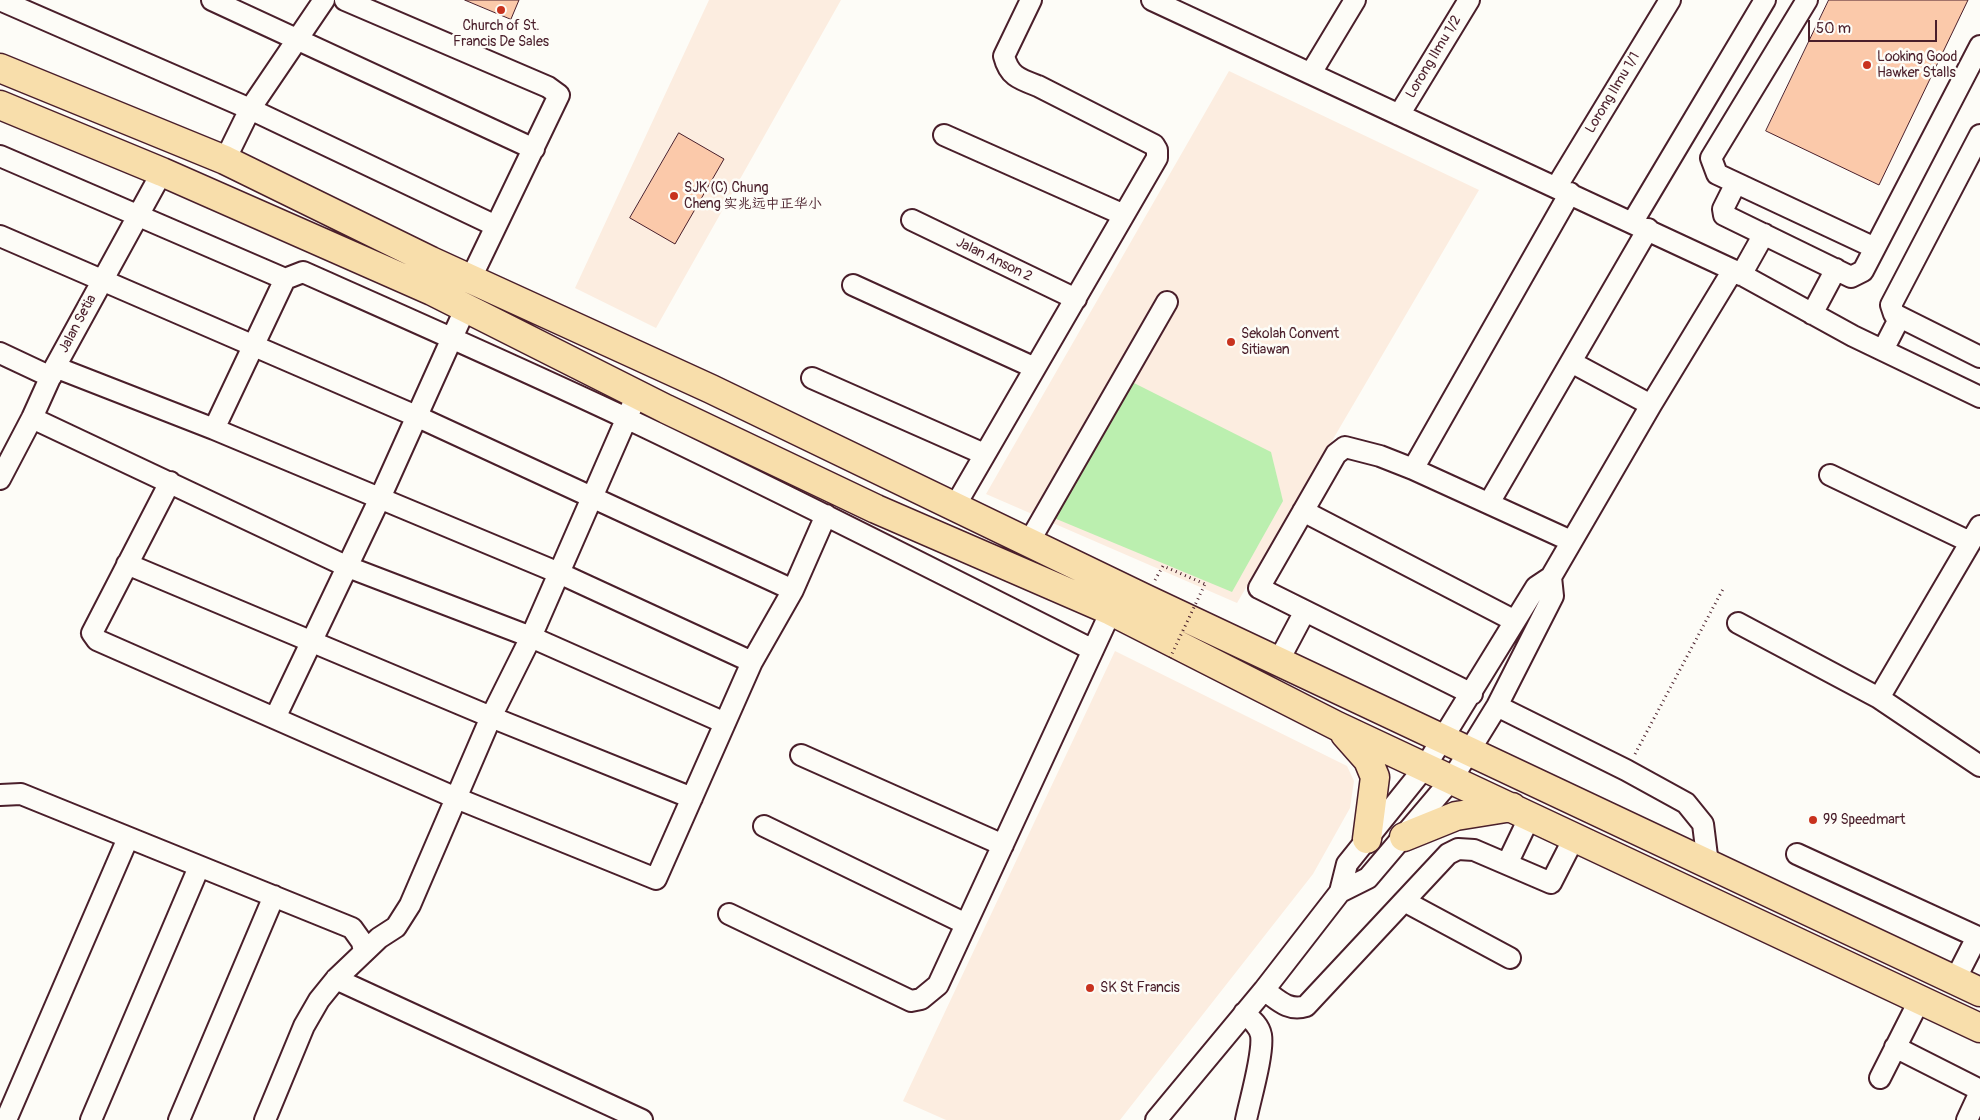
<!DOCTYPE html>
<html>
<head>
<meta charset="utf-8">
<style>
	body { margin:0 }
	#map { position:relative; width:1980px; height:1120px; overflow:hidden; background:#fdfcf7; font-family:Pangolin,sans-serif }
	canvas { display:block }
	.scale { position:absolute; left:1808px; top:20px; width:129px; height:22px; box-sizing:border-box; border:2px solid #4a1f2b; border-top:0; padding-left:6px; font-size:15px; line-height:18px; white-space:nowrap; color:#4a1f2b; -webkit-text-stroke:4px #fdfcf7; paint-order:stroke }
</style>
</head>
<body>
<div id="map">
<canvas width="1980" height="1120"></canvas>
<div class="scale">50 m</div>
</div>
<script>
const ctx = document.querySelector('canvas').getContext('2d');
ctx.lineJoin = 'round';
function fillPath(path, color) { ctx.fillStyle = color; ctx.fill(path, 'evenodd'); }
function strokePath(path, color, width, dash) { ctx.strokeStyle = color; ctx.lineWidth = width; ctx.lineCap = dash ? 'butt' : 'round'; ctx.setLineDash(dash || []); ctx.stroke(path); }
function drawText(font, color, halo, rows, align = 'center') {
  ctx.font = font + ' Pangolin,"LXGW WenKai TC",sans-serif'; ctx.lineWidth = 5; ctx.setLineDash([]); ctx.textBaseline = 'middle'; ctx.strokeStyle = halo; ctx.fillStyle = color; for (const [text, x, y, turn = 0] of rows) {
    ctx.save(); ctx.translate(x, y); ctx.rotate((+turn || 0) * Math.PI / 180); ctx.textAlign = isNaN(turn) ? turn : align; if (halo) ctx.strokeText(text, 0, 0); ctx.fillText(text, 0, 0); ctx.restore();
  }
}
fillPath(new Path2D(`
	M 709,0 L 841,0 L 656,328 L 575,288 Z
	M 1229,71 L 1479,190 L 1237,603 L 986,494 Z
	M 1115,651 L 1347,766 L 1354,781 L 1350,808 L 1313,874 L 1120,1120 L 946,1120 L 903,1101 Z`), '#fcede0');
fillPath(new Path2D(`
	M 1132,382 L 1271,452 L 1283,501 L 1232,592 L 1054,518 Z`), '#bbefaf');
const building = new Path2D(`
	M 465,0 L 519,0 L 511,19 Z
	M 1829,0 L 1968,0 L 1879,185 L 1766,131 Z
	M 679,133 L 724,159 L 675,244 L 630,218 Z`);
fillPath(building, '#fbc9aa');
strokePath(building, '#4a1f2b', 1);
const minor = new Path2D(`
	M 0,0 L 250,109 L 496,226
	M 212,0 L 534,149
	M 345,0 L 548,87 L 559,95 L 471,278
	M 1152,0 L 1733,270 L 1853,336 L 1980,397
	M 1807,0 L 1711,158 L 1717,174 L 1875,248
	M 1311,73 L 1355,0
	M 1399,115 L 1469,0
	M 944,135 L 1124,215
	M 1980,135 L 1891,305 L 1894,314 L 1980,357
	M 0,156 L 285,279 L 303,272 C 411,320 520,368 628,419 C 784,493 939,572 1093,650
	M 225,160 L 250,109 L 324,0
	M 1736,183 L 1723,209 L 1724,215 L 1851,277 L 1863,271 L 1980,46
	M 1557,186 L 1670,0
	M 1570,193 L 1413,469 L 1571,541
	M 912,220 L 1076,299
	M 1632,223 L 1765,0
	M 0,236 L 416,416 L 793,590
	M 1741,275 L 1764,234
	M 853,285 L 1035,368
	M 1812,314 L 1836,269
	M 1883,350 L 1900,317
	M 0,353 L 51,377
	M 1571,362 L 1651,405
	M 55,367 L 214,429 L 559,573 L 752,662
	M 812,378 L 984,454
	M 32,418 L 348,567 L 531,637 L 725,723
	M 214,429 L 285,279
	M 1413,469 L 1380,456 L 1345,447 L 1336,454 L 1259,588 L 1472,694
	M 1830,475 L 1970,542
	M 0,479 L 32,418 L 55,367 L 162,172
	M 170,482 L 92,633 L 97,640 L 456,798 L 656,879 L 752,662 L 793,590 L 826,515
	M 1489,503 L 1648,229
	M 955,506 L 1157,158 L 1157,150 L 1154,145 L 1038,86 C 1019,79 1009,76 1004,56 L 1031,0
	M 1303,511 L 1515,621
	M 1029,542 L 1167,302
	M 127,564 L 491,717 L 692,798
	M 1738,623 L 1879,698 L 1980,766
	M 1279,660 L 1305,611
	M 1879,698 L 1980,526
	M 1497,706 L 1626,770 L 1686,803 L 1703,824 L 1708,864
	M 275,718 L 380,498 L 466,307
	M 801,755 L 1003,845
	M 0,795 L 21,794 L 352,928 L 362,942 L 364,952
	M 764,826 L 966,924
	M 1797,854 L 1980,938
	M 1507,864 L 1530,816
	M 1340,892 L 1368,878 L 1452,779 L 1497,706 L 1553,596 L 1551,577
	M 1404,901 L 1510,958
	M 729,914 L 911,1001 L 921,999 L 938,985 L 1111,611
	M 336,979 L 642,1120
	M 1955,980 L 1977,937
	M 1264,990 C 1277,999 1288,1012 1306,1006 L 1448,854 L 1458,849 L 1474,850 L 1551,883 L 1575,836
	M 1244,1013 C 1251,1019 1259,1025 1261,1035 C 1264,1053 1250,1100 1246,1120
	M 1895,1047 L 1980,1090
	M 1880,1078 L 1920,999
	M 6,1120 L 128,838
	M 91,1120 L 199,867
	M 179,1120 L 274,896
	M 265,1120 L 304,1026 L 319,1000 L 336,979 L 379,938 L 396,927 L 410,905 L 491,717 L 531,637 L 632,406
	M 1156,1120 L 1264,990 L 1340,892 L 1347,864 L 1425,767 L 1536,587 L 1551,577 L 1651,405 L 1733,270
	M 1967,1120 L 1980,1092`);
const highway = new Path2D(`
	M 0,68 L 225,160 L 431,261 L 711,389 L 1146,599 L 1980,992
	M 0,105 L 162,172 L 432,291 L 666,409 L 876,509 L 1111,611 L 1337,726 L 1980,1028
	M 1345,734 L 1368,760 L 1375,777 L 1367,839
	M 1404,837 L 1456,816 L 1512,807`);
strokePath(minor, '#4a1f2b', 24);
strokePath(highway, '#4a1f2b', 31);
strokePath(new Path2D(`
	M 1155,580 L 1163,566 L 1205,584
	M 1635,754 L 1723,589`), '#4a1f2b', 3, [1, 4]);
strokePath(minor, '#fdfcf7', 20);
strokePath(highway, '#f8deab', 28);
strokePath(new Path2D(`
	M 1170,658 L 1205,584`), '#4a1f2b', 3, [1, 4]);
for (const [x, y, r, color] of [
	[501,10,5,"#c8321e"],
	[1867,65,5,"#c8321e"],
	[674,196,5,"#c8321e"],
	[1231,342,5,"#c8321e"],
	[1813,820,5,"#c8321e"],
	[1090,988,5,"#c8321e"]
]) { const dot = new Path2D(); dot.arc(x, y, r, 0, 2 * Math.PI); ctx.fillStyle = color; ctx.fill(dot); strokePath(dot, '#fdfcf7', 2); }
drawText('14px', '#4a1f2b', '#fdfcf7', [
	["Church of St.",501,26,"center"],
	["Francis De Sales",501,42,"center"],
	["Looking Good",1877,57],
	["Hawker Stalls",1877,73],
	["SJK (C) Chung",684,188],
	["Cheng 实兆远中正华小",684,204],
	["Sekolah Convent",1241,334],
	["Sitiawan",1241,350],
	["99 Speedmart",1823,820],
	["SK St Francis",1100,988]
], 'left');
drawText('14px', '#4a1f2b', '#fdfcf7', [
	["Lorong Ilmu 1/2",1434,57,-59],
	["Lorong Ilmu 1/1",1613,93,-59],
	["Jalan Anson 2",994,260,26],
	["Jalan Setia",78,324,-62]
]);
</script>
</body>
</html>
